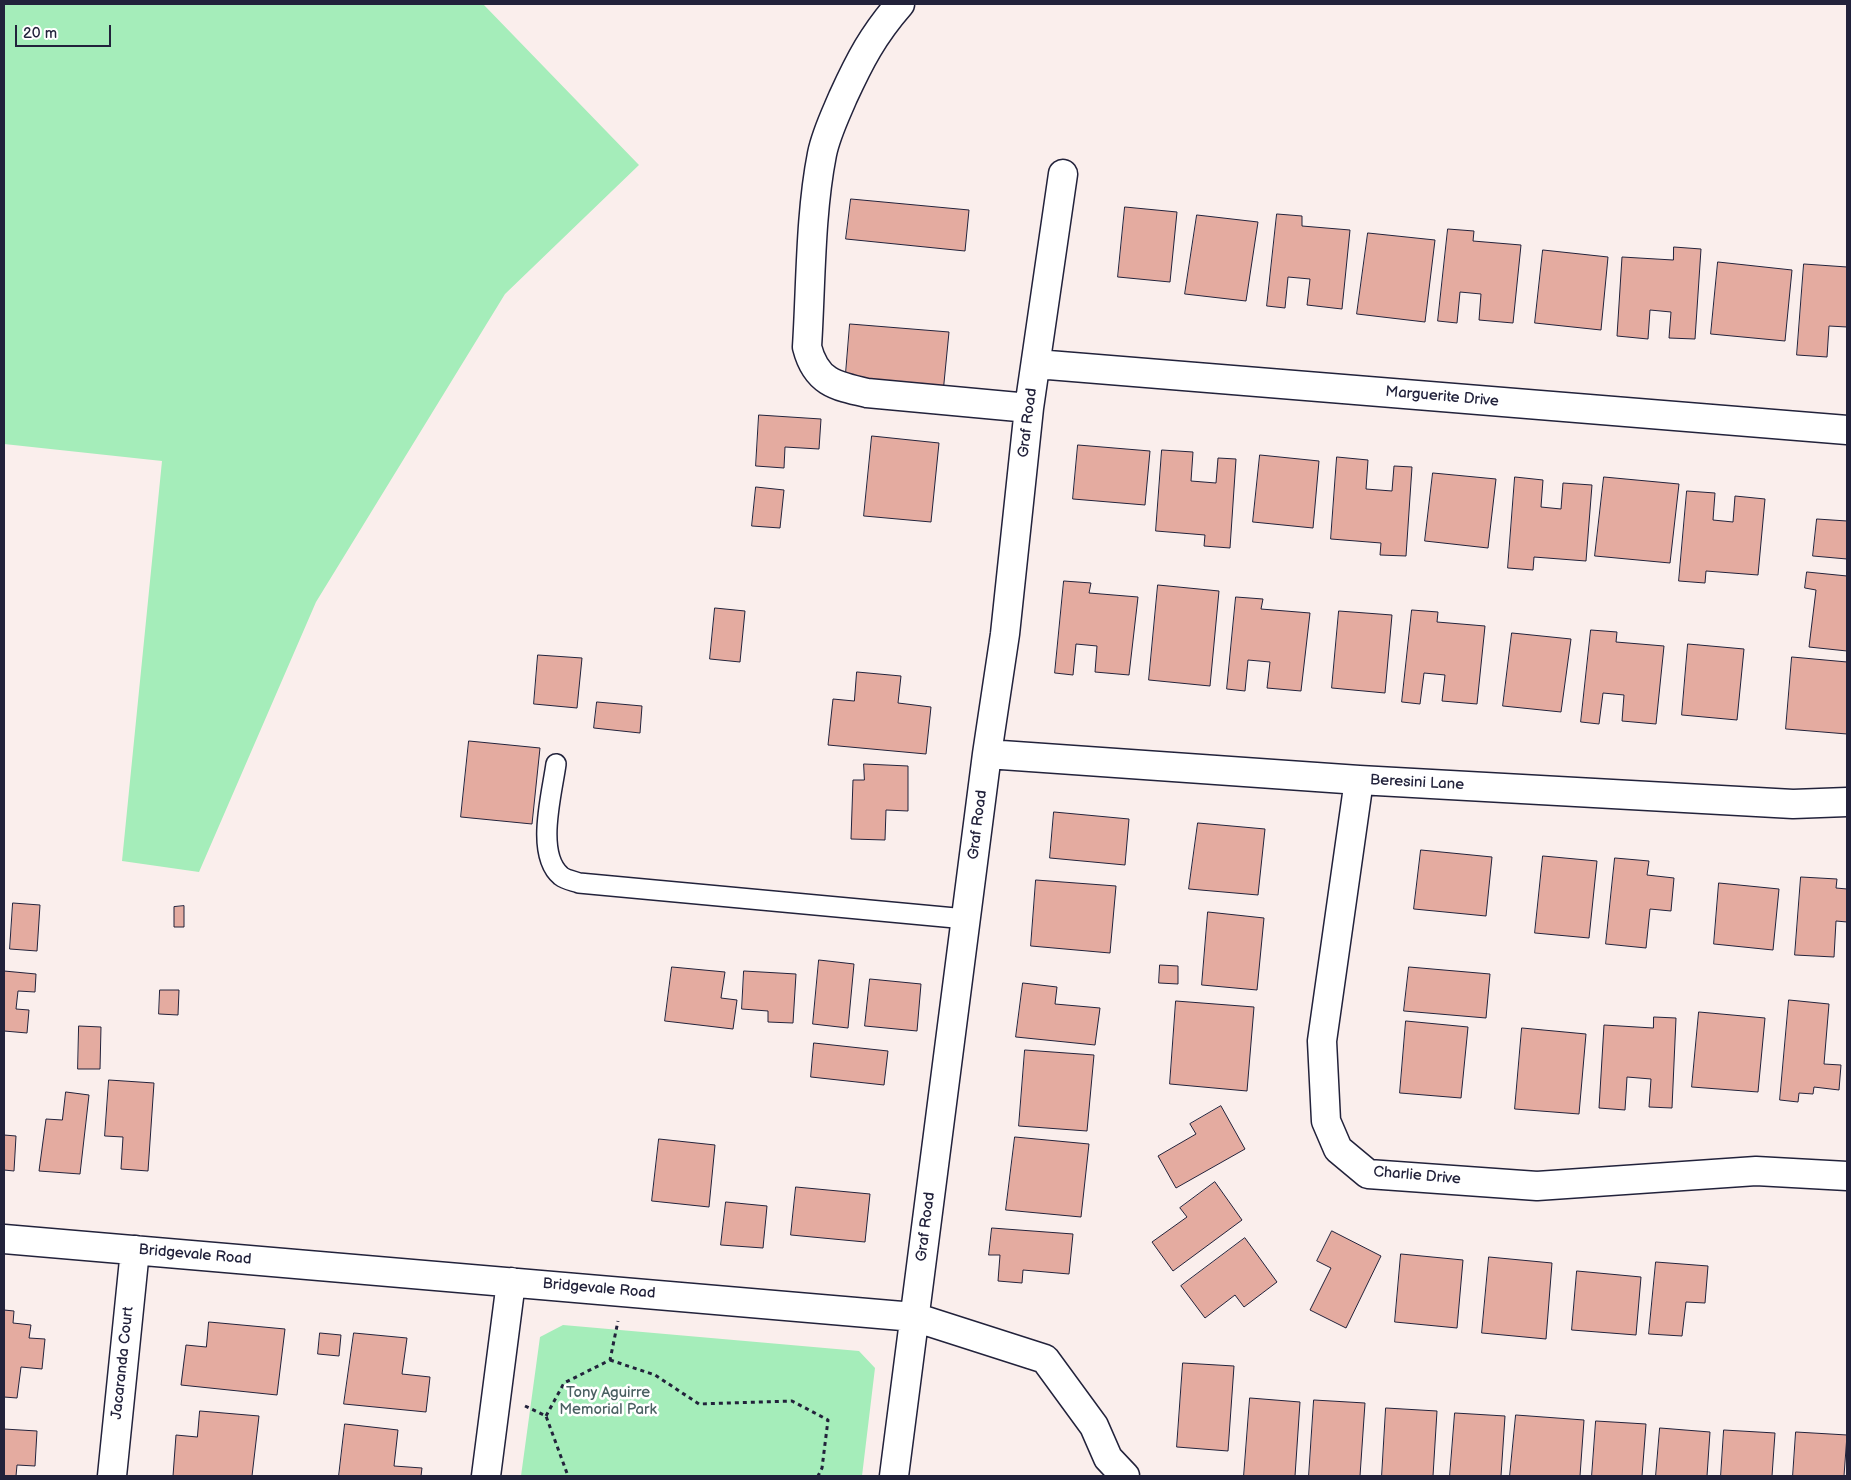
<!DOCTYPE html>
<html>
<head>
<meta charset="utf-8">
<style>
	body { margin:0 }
	#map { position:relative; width:1851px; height:1480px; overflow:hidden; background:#faeeec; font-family:"Balsamiq Sans",sans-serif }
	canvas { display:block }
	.frame { position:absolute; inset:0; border:5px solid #22223b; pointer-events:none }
	.scale { position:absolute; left:15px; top:25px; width:96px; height:22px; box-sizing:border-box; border:2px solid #22223b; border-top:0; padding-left:6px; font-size:15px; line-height:18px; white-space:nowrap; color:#22223b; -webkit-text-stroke:4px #fff; paint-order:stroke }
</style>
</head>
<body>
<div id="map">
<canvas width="1851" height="1480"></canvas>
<div class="frame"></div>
<div class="scale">20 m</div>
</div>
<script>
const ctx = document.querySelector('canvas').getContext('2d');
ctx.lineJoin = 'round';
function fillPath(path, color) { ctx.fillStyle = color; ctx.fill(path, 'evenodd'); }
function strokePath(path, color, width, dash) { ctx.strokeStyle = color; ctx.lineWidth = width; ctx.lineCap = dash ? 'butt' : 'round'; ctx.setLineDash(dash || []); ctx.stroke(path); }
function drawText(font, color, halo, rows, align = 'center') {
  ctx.font = font + ' "Balsamiq Sans",sans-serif'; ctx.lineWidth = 5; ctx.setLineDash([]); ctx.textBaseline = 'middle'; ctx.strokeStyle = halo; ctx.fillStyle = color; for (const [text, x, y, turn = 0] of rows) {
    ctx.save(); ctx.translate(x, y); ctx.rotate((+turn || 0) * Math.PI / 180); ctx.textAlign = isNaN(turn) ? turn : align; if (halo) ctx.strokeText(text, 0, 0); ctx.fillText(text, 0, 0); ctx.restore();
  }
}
fillPath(new Path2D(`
	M 4,4 L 483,4 L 639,165 L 505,294 L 316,602 L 199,872 L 122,861 L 162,461 L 4,444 Z
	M 563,1325 L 859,1351 L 875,1368 L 862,1476 L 521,1476 L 540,1337 Z`), '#a5edba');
const building = new Path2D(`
	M 851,199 L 969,210 L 965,251 L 846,239 Z
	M 1125,207 L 1177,212 L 1170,282 L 1118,277 Z
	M 1277,214 L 1302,216 L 1302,226 L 1350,230 L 1342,309 L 1307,305 L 1310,279 L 1288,277 L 1285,308 L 1267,306 Z
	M 1197,215 L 1258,222 L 1246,301 L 1185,294 Z
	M 1448,229 L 1474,231 L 1473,241 L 1521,245 L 1513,323 L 1479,320 L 1481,294 L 1460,292 L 1457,323 L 1438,321 Z
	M 1368,233 L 1435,240 L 1425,322 L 1357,314 Z
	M 1674,247 L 1701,249 L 1695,339 L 1669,338 L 1671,312 L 1650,310 L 1648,339 L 1617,336 L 1622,257 L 1673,260 Z
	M 1543,250 L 1608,257 L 1601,330 L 1535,323 Z
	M 1718,262 L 1792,270 L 1785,341 L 1711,334 Z
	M 1804,264 L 1847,267 L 1847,327 L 1829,326 L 1827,357 L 1797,355 Z
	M 850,324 L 949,332 L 943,393 L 845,385 Z
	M 759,415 L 821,419 L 819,449 L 785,447 L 784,468 L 756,466 Z
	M 872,436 L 939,443 L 931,522 L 864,516 Z
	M 1078,445 L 1150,451 L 1145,505 L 1073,499 Z
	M 1162,450 L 1193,452 L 1191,481 L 1216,483 L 1218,458 L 1236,459 L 1230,548 L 1204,546 L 1205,535 L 1156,531 Z
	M 1260,455 L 1319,461 L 1313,528 L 1253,522 Z
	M 1337,457 L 1368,460 L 1366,489 L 1392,491 L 1394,466 L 1412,467 L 1406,556 L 1380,555 L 1381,543 L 1331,539 Z
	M 1433,473 L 1496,479 L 1488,548 L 1425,541 Z
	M 1515,477 L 1543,480 L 1541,507 L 1561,509 L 1563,483 L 1592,485 L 1586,561 L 1534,557 L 1533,570 L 1508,568 Z
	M 1604,477 L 1679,484 L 1670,563 L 1595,556 Z
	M 756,487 L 784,490 L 780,528 L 752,526 Z
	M 1687,491 L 1715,493 L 1713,520 L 1733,522 L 1735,496 L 1765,499 L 1758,575 L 1706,571 L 1705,583 L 1679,581 Z
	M 1817,519 L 1847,521 L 1847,559 L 1813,556 Z
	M 1807,572 L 1847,576 L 1847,651 L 1809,647 L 1816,590 L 1805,588 Z
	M 1064,581 L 1091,583 L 1089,593 L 1138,597 L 1129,675 L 1095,672 L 1097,646 L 1076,644 L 1073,675 L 1055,673 Z
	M 1158,585 L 1219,591 L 1210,686 L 1149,680 Z
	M 1236,597 L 1263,599 L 1261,609 L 1310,613 L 1301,691 L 1267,688 L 1270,662 L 1248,660 L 1245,691 L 1227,689 Z
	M 715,608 L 745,611 L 740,662 L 710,659 Z
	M 1412,610 L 1438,612 L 1437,622 L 1485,626 L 1477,704 L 1442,701 L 1445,675 L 1424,673 L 1420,704 L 1402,702 Z
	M 1339,611 L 1392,615 L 1385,693 L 1332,688 Z
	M 1591,630 L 1617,632 L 1616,642 L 1664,646 L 1656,724 L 1622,721 L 1624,695 L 1603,693 L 1599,724 L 1581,722 Z
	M 1512,633 L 1571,639 L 1561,712 L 1503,706 Z
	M 1688,644 L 1744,649 L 1737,720 L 1682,715 Z
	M 538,655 L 582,658 L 577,708 L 534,704 Z
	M 1792,657 L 1847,662 L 1847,734 L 1786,729 Z
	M 857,672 L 901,676 L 898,703 L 931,707 L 926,754 L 828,745 L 833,699 L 854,701 Z
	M 597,702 L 642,706 L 640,733 L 594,728 Z
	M 469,741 L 540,748 L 532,824 L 461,817 Z
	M 864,764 L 908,766 L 908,811 L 886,810 L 885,840 L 851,839 L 853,780 L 864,780 Z
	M 1054,812 L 1129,819 L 1125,865 L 1050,858 Z
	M 1198,823 L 1265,829 L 1258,895 L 1189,889 Z
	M 1421,850 L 1492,857 L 1486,916 L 1414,909 Z
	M 1543,856 L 1597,861 L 1589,938 L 1535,933 Z
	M 1615,858 L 1649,861 L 1647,875 L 1674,878 L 1671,911 L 1650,909 L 1646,948 L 1606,944 Z
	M 1801,877 L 1837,879 L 1836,888 L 1847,889 L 1847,922 L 1836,921 L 1834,957 L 1795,955 Z
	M 1036,880 L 1116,886 L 1110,953 L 1031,946 Z
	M 1719,883 L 1779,889 L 1773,950 L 1714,944 Z
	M 13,903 L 40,905 L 37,951 L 10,949 Z
	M 184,906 L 184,927 L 174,927 L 174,907 Z
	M 1208,912 L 1264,918 L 1257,990 L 1202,985 Z
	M 819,960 L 854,964 L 848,1028 L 813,1024 Z
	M 1160,965 L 1178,966 L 1178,984 L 1159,983 Z
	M 672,967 L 725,972 L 721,998 L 737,1000 L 733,1029 L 665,1021 Z
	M 1409,967 L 1490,974 L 1486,1018 L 1404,1011 Z
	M 4,971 L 36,974 L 35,992 L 18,991 L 16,1009 L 29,1010 L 27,1033 L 4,1031 Z
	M 744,971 L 796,974 L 793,1023 L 768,1022 L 768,1011 L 742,1009 Z
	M 870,979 L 921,984 L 917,1031 L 865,1026 Z
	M 1023,983 L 1057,987 L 1055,1004 L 1100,1008 L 1095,1045 L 1016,1037 Z
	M 160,990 L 179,990 L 178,1015 L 159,1014 Z
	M 1789,1000 L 1829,1004 L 1824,1064 L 1841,1065 L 1839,1090 L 1814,1087 L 1813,1094 L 1799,1093 L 1798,1102 L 1780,1100 Z
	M 1176,1001 L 1254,1007 L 1247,1091 L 1170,1084 Z
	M 1699,1012 L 1765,1018 L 1758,1092 L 1692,1087 Z
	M 1654,1017 L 1676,1018 L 1672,1108 L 1649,1107 L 1651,1079 L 1627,1077 L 1625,1110 L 1599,1108 L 1604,1025 L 1653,1028 Z
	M 1406,1021 L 1468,1027 L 1461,1098 L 1400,1093 Z
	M 79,1026 L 101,1027 L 100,1069 L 78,1069 Z
	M 1522,1028 L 1586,1034 L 1579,1114 L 1515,1109 Z
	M 814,1043 L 888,1051 L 884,1085 L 811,1077 Z
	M 1025,1050 L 1094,1055 L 1087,1131 L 1019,1126 Z
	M 109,1080 L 154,1083 L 148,1171 L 121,1169 L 123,1137 L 105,1136 Z
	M 66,1092 L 89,1095 L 80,1174 L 39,1171 L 46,1119 L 62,1120 Z
	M 1221,1106 L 1245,1149 L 1176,1188 L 1158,1156 L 1196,1134 L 1190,1124 Z
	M 4,1135 L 16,1136 L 14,1171 L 4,1170 Z
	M 1015,1137 L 1089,1144 L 1081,1217 L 1006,1210 Z
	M 659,1139 L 715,1145 L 709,1207 L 652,1201 Z
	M 1215,1182 L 1242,1220 L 1173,1271 L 1152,1242 L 1187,1217 L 1180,1208 Z
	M 796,1187 L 870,1194 L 865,1242 L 791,1235 Z
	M 726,1202 L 767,1206 L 763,1248 L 721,1245 Z
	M 992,1228 L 1073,1234 L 1069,1274 L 1023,1270 L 1022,1283 L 998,1281 L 1000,1255 L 989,1255 Z
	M 1332,1231 L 1381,1256 L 1346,1328 L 1310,1310 L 1331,1268 L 1317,1261 Z
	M 1245,1238 L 1277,1282 L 1244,1307 L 1235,1295 L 1205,1318 L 1181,1286 Z
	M 1401,1254 L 1463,1260 L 1457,1328 L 1395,1322 Z
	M 1489,1257 L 1552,1263 L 1546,1339 L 1482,1333 Z
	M 1656,1262 L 1708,1266 L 1705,1303 L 1686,1302 L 1682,1336 L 1649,1334 Z
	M 1577,1271 L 1641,1277 L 1636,1335 L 1572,1330 Z
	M 4,1310 L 14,1311 L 13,1323 L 31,1325 L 29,1338 L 45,1339 L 42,1369 L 21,1367 L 17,1398 L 4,1397 Z
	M 209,1322 L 285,1329 L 277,1395 L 181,1385 L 186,1345 L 206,1347 Z
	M 320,1333 L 341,1335 L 339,1356 L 318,1354 Z
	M 354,1333 L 407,1338 L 402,1374 L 430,1377 L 426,1412 L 344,1404 Z
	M 1183,1363 L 1234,1366 L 1228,1451 L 1177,1447 Z
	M 1250,1398 L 1300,1402 L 1295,1476 L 1244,1476 Z
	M 1314,1400 L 1365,1403 L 1360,1476 L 1309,1476 Z
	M 1386,1408 L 1437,1411 L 1433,1476 L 1382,1476 Z
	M 200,1411 L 259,1416 L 252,1476 L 173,1476 L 176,1435 L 197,1437 Z
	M 1455,1413 L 1505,1416 L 1501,1476 L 1450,1476 Z
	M 1516,1415 L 1584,1420 L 1580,1476 L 1510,1476 Z
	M 1596,1421 L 1646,1424 L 1642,1476 L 1592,1476 Z
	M 345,1424 L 398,1430 L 394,1466 L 422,1468 L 421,1476 L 339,1476 Z
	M 1660,1428 L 1710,1432 L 1707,1476 L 1656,1476 Z
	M 4,1429 L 37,1431 L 35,1466 L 17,1465 L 16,1476 L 4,1476 Z
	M 1724,1430 L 1775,1433 L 1772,1476 L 1721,1476 Z
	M 1796,1432 L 1847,1435 L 1844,1476 L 1793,1476 Z`);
fillPath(building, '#e4aba0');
strokePath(building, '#22223b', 1);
const lane = new Path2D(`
	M 556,764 C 552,794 535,854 561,876 C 566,880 574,881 579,883 L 966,919`);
const street = new Path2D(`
	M 900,4 C 873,35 860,60 843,97 C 835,116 826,134 822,154 C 810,215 811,284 807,347 C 816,382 835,386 867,393 L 1029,408
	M 1036,364 L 1847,430
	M 987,754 L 1359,780 L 1793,804 L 1847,802
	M 1359,780 L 1322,1041 L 1326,1121 L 1338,1149 L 1368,1174 L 1537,1186 L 1756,1171 L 1847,1176
	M 4,1239 L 914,1317 L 1045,1359 L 1094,1426 L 1108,1458 L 1125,1476
	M 112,1476 L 135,1250
	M 486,1476 L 511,1282
	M 894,1476 L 987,754 L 1005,634 L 1029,408 L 1063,174`);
strokePath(lane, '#22223b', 22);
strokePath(street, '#22223b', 31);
strokePath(new Path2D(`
	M 610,1360 L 655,1375 L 699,1404 L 792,1401 L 828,1420 L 822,1468 L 818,1476
	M 525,1406 L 546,1416 L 568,1476
	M 546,1416 L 564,1383 L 610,1360 L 618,1321`), '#22223b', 3, [4, 4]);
strokePath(lane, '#fff', 19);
strokePath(street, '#fff', 28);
drawText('15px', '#22223b', '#fff', [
	["Marguerite Drive",1442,397,5],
	["Graf Road",1028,423,-83],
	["Beresini Lane",1417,783,3],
	["Graf Road",978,825,-83],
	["Charlie Drive",1417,1176,5],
	["Graf Road",926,1227,-83],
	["Bridgevale Road",195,1255,5],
	["Bridgevale Road",599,1289,5],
	["Jacaranda Court",123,1363,-84]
]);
drawText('15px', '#495f61', '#fff', [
	["Tony Aguirre",608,1393],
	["Memorial Park",608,1410]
]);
</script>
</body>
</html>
